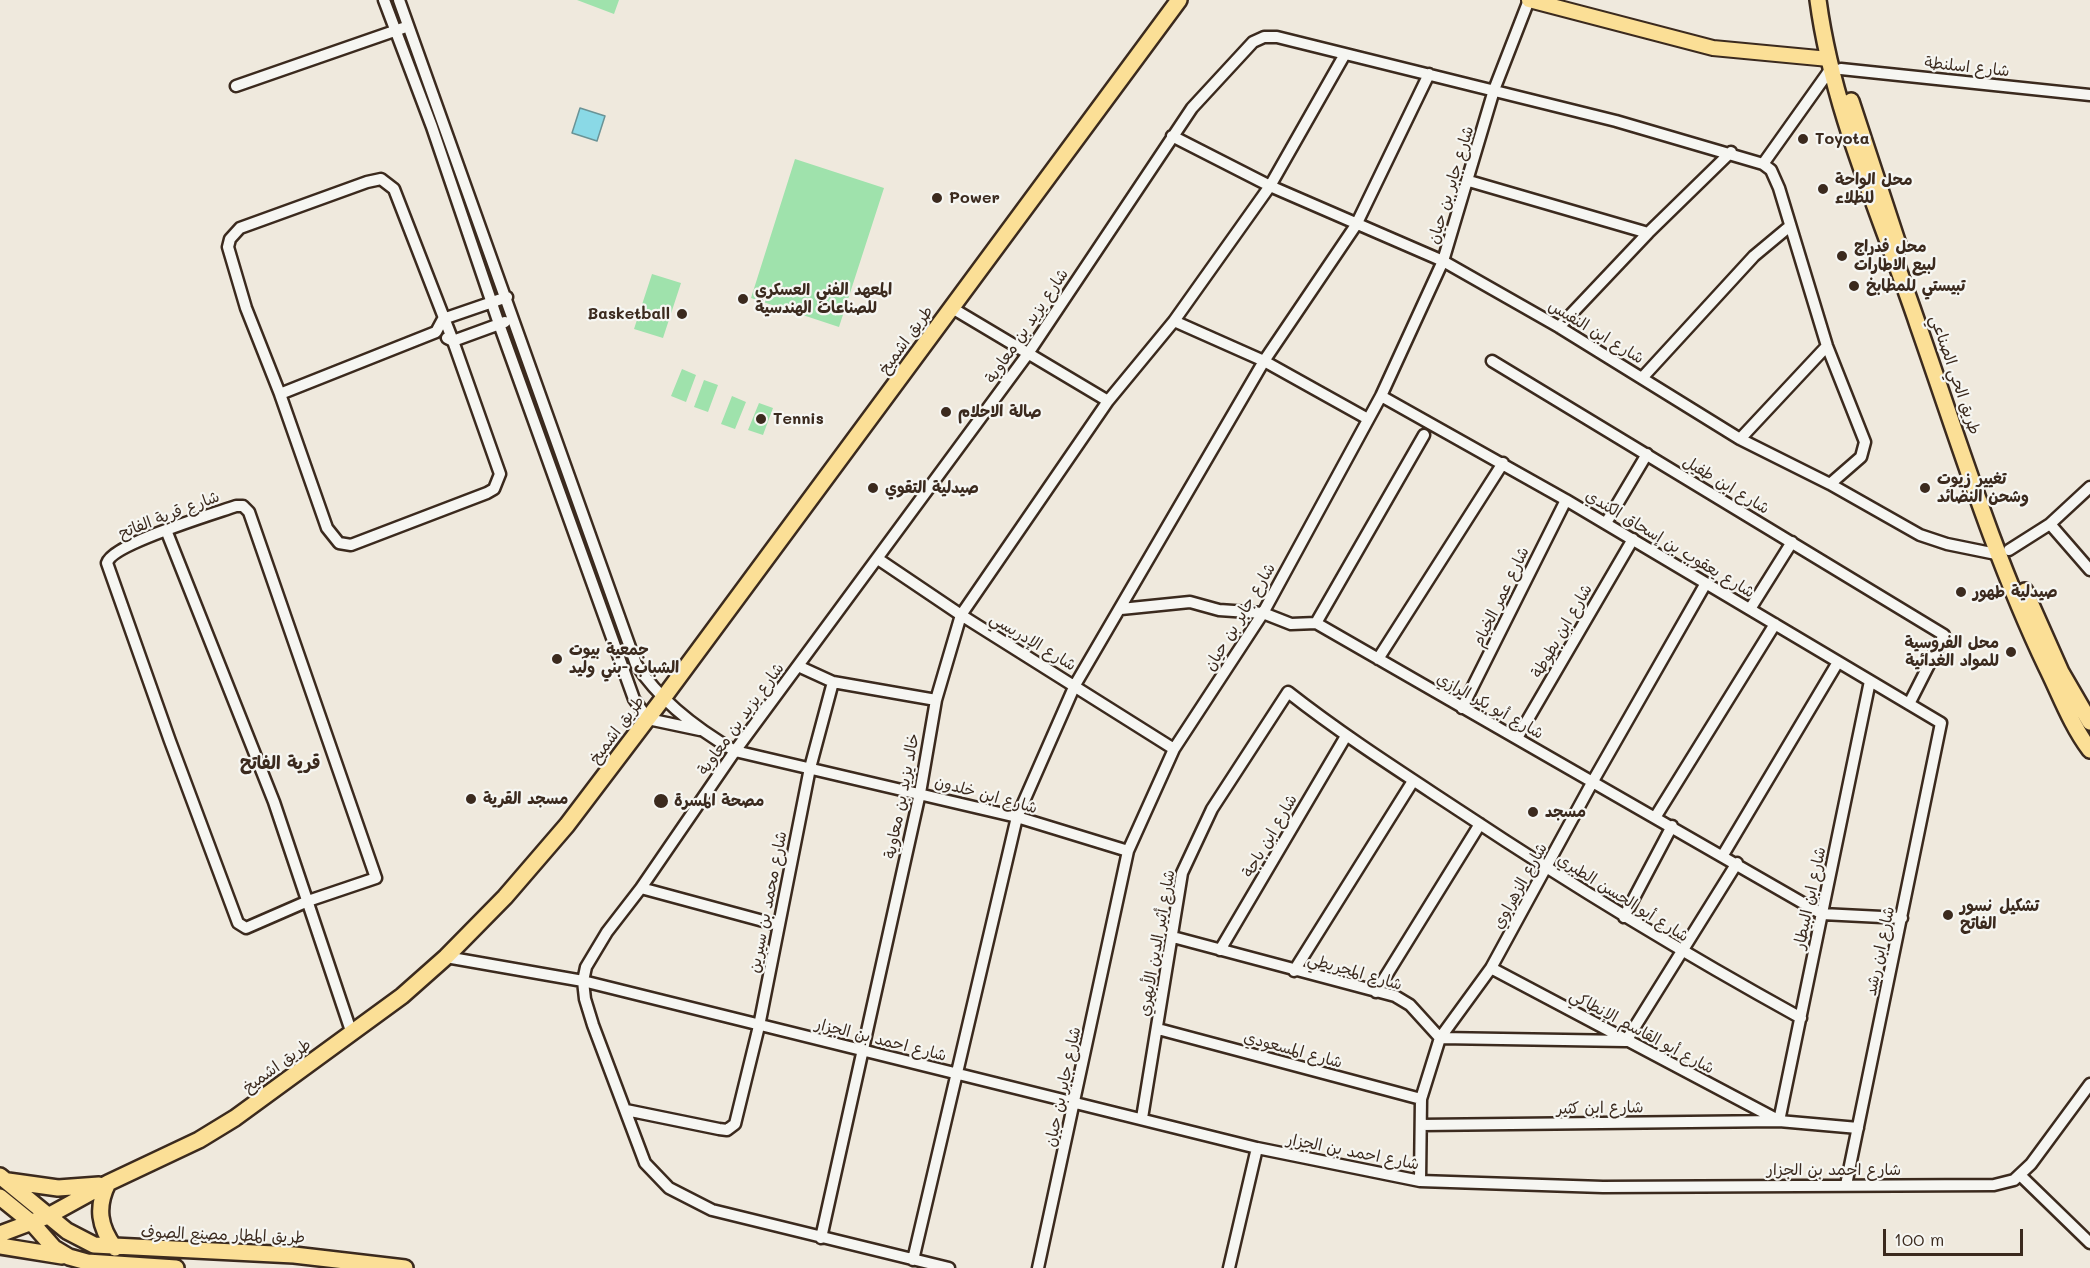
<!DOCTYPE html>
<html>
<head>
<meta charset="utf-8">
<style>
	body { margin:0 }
	#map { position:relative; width:2090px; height:1268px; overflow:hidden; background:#efe9dd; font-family:Mali,sans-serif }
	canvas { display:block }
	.scale { position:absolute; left:1883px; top:1229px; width:140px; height:27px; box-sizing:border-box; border:3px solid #3b2a1e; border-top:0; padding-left:8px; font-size:18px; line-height:21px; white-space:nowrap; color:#3b2a1e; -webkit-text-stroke:4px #f6f6f2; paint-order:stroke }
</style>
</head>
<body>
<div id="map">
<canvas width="2090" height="1268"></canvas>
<div class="scale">100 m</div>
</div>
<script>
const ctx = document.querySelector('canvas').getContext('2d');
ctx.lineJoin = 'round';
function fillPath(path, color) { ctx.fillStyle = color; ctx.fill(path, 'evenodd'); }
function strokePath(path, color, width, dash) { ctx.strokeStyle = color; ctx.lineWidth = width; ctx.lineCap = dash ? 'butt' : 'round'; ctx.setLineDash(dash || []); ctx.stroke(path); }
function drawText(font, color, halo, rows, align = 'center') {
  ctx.font = font + ' Mali,"Playpen Sans Arabic",sans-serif'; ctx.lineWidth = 4.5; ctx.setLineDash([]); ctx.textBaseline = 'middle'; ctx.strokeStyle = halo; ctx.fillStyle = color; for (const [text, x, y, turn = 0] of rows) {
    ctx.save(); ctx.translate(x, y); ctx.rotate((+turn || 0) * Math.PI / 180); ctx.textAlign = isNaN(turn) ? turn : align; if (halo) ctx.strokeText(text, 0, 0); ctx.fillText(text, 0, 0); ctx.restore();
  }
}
fillPath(new Path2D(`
	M 577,0 L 619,0 L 614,14 Z
	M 795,159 L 884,188 L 839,327 L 751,298 Z
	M 652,274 L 681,283 L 663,338 L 634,329 Z
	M 682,369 L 696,375 L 686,402 L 671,396 Z
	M 704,380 L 718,385 L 708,412 L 694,407 Z
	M 732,396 L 746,402 L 735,429 L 721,424 Z
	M 759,403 L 773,408 L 763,435 L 748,430 Z`), '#9fe2ac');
const water = new Path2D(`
	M 580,108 L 605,116 L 597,141 L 572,133 Z`);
fillPath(water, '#8ad9e6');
strokePath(water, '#6a9396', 1.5);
const minor = new Path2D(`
	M 384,0 L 432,127 L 499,324 L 634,699 L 648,719 L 700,730
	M 399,0 L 636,664 C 660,701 697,729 735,751 L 1017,817 L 1128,851
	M 1841,69 L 2090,95
	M 236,86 L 403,28
	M 1172,136 L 1270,186 L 1443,261 L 1559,327 L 1740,439 L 1830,484 L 1920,535 L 1947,544 L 2001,555
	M 1763,164 L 1832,67
	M 381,179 L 394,189 L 453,341 L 500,474 L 494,489 L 487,493 L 351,545 L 339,543 L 327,528 L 280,394 L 246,308 L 228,247 L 230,239 L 240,228 L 367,182 Z
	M 1469,181 L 1648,233
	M 952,308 L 1108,401
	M 1174,321 L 1264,361 L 1368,419
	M 1559,327 L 1648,233 L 1731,152
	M 447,338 L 453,341 L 505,322
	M 1492,361 L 1944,635 L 1909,704
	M 1642,378 L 1754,256 L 1790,226
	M 280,394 L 436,332 L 443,319 L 507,297
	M 1381,396 L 1566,500 L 1941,723 L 1846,1185
	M 1740,439 L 1827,346
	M 236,506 L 243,506 L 249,512 L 376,878 L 308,901 L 246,928 L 238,923 L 170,741 L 107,563 C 112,544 213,514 236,506 Z
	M 1606,523 L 1647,454
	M 2050,524 L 2090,570
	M 166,530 L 274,802 L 352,1034
	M 2009,550 L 2050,524 L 2090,487
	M 878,559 L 961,615 L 1174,749
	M 1121,609 L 1190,602 L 1219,610 L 1263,613 L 1291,624 L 1316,623 L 1822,914 L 1902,918
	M 1750,609 L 1792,542
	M 1316,623 L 1424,435
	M 1378,659 L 1503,463
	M 798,666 L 833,682 L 936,700
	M 1462,708 L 1566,500
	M 1517,738 L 1633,539
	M 1656,816 L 1775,624
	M 1723,855 L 1838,662
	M 641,888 L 778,925
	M 1624,917 L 1672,826
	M 1173,937 L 1395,996 L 1410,1005 L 1440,1038 L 1626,1041 L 1737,863
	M 1220,950 L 1346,736
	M 446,957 L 583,981 L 1257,1148 L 1420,1181 L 1603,1187 L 1994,1185 L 2014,1180 L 2031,1164 L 2090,1084
	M 1491,968 L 1776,1119
	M 1294,971 L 1413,781
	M 1376,992 L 1480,824
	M 1158,1029 L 1421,1099
	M 626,1110 L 719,1129 L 727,1130 L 735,1124 L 759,1026 L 810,768 L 833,682
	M 1142,1118 L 1182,873 L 1212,809 L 1288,692 C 1344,736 1404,774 1463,813 C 1573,886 1685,954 1801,1018
	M 1779,1121 L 1870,681
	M 1421,1125 L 1779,1121 L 1858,1128
	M 2020,1175 L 2090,1243
	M 1420,1181 L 1421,1099 L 1440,1038 L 1491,968 L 1593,781 L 1706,583
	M 821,1238 L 920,793 L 936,700 L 961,615 L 1108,401 L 1174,321 L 1270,186 L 1345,54
	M 913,1260 L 1017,817 L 1075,685 L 1264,361 L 1356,225 L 1429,74
	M 949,1268 L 712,1210 L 669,1188 L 645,1163 L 593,1025 L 585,999 L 583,981 L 586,967 L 607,932 L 641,888 L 735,751 L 1027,355 L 1192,108 L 1253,42 L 1264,37 L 1277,37 L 1616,121 L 1763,164 L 1771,170 L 1779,188 L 1827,346 L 1865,442 L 1861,457 L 1830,484
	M 1038,1268 L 1128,851 L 1174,749 L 1263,613 L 1381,396 L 1443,261 L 1494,90 L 1529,0
	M 1229,1268 L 1257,1148`);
const major = new Path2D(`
	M 1529,0 L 1713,48 L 1829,59`);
const highway = new Path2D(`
	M 1818,0 C 1833,113 1882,218 1918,325 C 1958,439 1994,557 2046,666 C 2060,694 2071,725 2090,750
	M 1851,101 L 1899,247
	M 2025,591 L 2061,672 L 2090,722
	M 0,1176 L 67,1231 L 94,1245 L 294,1255 L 405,1268
	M 8,1181 L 58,1188 L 99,1185
	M 108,1183 C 96,1207 99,1227 115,1248
	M 0,1197 L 32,1223 L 54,1248 L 69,1257 L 87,1262 L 176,1268
	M 0,1234 L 48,1216 L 108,1183 L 199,1140 L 235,1118 L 402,996 L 446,957 L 505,897 L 567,825 L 664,697 L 1179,0
	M 0,1246 L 62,1256`);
strokePath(minor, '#3b2a1e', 15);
strokePath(major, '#3b2a1e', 18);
strokePath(highway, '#3b2a1e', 20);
strokePath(minor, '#f6f6f2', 10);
strokePath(major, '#fbdf96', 14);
strokePath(highway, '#fbdf96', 15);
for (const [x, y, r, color] of [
	[1803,139,6,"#3b2a1e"],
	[1823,189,6,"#3b2a1e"],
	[937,198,6,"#3b2a1e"],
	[1842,256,6,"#3b2a1e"],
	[1854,286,6,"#3b2a1e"],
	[743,299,6,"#3b2a1e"],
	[682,314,6,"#3b2a1e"],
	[946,412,6,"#3b2a1e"],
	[761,419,6,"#3b2a1e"],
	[873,488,6,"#3b2a1e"],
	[1925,488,6,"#3b2a1e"],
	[1961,592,6,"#3b2a1e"],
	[2011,652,6,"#3b2a1e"],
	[557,659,6,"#3b2a1e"],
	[471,799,6,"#3b2a1e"],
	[661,801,8,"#3b2a1e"],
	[1533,812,6,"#3b2a1e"],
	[1948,915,6,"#3b2a1e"]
]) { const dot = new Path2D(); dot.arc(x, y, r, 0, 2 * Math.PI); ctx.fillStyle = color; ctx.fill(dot); strokePath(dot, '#f6f6f2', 2); }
drawText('16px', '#3b2a1e', '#f6f6f2', [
	["شارع اسلنطة",1967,67,6],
	["شارع جابر بن حيان",1451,185,-73],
	["شارع يزيد بن معاوية",1027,326,-56],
	["شارع ابن النفيس",1596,332,31],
	["طريق اشميخ",906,340,-54],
	["طريق الحي الصناعي",1955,375,71],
	["شارع ابن طفيل",1726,485,31],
	["شارع قرية الفاتح",169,515,-21],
	["شارع يعقوب بن إسحاق الكندي",1670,544,31],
	["شارع عمر الخيام",1501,597,-64],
	["شارع جابر بن حيان",1240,617,-59],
	["شارع ابن بطوطة",1562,631,-60],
	["شارع الإدريسي",1033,642,31],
	["شارع أبو بكر الرازي",1490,706,29],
	["شارع يزيد بن معاوية",741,719,-54],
	["طريق اشميخ",617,730,-53],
	["شارع ابن خلدون",986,795,15],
	["خالد يزيد بن معاوية",902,796,-79],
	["شارع ابن باجة",1270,836,-60],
	["شارع الزهراوي",1520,886,-61],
	["شارع أبو الحسن الطبري",1623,898,32],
	["شارع ابن البيطار",1810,898,-78],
	["شارع محمد بن سيرين",768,902,-79],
	["شارع أثير الدين الأبهري",1157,943,-80],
	["شارع ابن رشد",1880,951,-78],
	["شارع المجريطي",1355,972,16],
	["شارع أبو القاسم الإنطاكي",1642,1032,28],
	["شارع احمد بن الجزار",881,1040,14],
	["شارع المسعودي",1293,1050,15],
	["طريق اشميخ",277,1066,-36],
	["شارع جابر بن حيان",1063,1087,-78],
	["شارع ابن كثير",1600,1108,-1],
	["شارع احمد بن الجزار",1353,1152,11],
	["شارع احمد بن الجزار",1834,1170],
	["طريق المطار مصنع الصوف",223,1235,2]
]);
drawText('bold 16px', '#3b2a1e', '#f6f6f2', [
	["Toyota",1815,139],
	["محل الواحة",1835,180],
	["للطلاء",1835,198],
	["Power",949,198],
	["محل فدراج",1854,247],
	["لبيع الاطارات",1854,265],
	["تبيستي للمطابخ",1866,286],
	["المعهد الفني العسكري",755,290],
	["للصناعات الهندسية",755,308],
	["Basketball",670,314,"right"],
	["صالة الاحلام",958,412],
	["Tennis",773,419],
	["تغيير زيوت",1937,479],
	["وشحن النضائد",1937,497],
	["صيدلية التقوي",885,488],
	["صيدلية طهور",1973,592],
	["محل الفروسية",1999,643,"right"],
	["للمواد الغدائية",1999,661,"right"],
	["جمعية بيوت",569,650],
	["الشباب -بني وليد",569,668],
	["مسجد القرية",483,799],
	["مصحة المسرة",674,801],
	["مسجد",1545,812],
	["تشكيل نسور",1960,906],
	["الفاتح",1960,924]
], 'left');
drawText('bold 18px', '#3b2a1e', '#f6f6f2', [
	["قرية الفاتح",280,763]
]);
</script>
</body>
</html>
